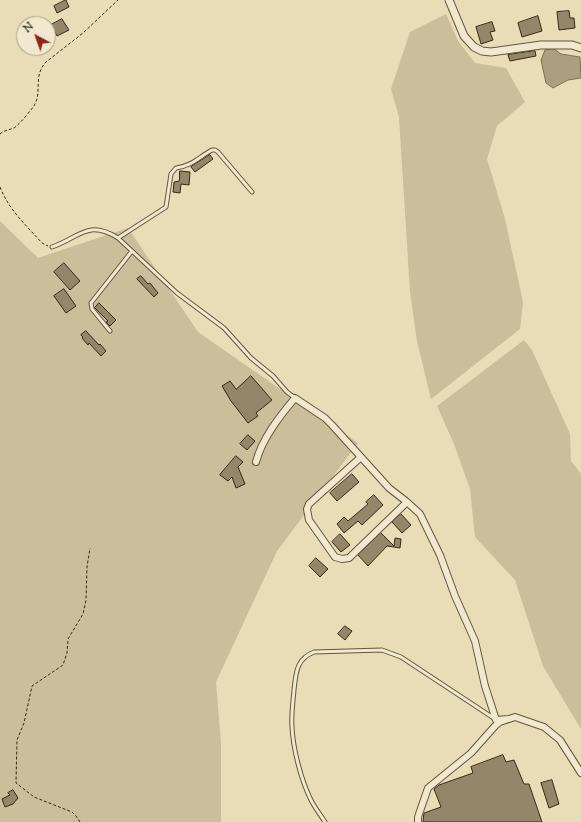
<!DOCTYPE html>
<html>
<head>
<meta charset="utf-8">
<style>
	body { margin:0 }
	#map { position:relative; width:581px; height:822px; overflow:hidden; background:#e8ddb6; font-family:"Sorts Mill Goudy",serif }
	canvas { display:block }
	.north { position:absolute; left:16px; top:16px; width:40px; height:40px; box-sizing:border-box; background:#f0e9d0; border:1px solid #a69c85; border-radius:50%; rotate:319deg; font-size:11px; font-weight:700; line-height:16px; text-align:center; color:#372815 }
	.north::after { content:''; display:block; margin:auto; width:14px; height:18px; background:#8f2418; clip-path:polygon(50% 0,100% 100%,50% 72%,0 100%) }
</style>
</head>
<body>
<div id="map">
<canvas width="581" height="822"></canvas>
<div class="north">N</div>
</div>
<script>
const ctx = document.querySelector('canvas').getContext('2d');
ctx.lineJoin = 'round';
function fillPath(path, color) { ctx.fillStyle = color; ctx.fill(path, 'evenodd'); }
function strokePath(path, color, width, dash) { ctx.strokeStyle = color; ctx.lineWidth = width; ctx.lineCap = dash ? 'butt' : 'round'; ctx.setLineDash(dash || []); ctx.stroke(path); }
fillPath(new Path2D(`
	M 446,14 L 458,41 L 475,63 L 506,68 L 525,102 L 497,126 L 487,159 L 505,219 L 523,302 L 520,329 L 431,399 L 417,341 L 410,292 L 399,117 L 391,89 L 410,32 Z
	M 0,221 L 38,258 L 128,228 L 198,332 L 358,443 L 277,551 L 216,682 L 221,743 L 221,822 L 0,822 Z
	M 524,340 L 532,350 L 570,434 L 571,461 L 581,474 L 581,729 L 543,666 L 515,580 L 475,537 L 470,489 L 454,444 L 437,406 Z`), '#cabe9b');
const water = new Path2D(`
	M 554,49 L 561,54 L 580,57 L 581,78 L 568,80 L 553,88 L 546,83 L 541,60 L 545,50 Z`);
fillPath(water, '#ac9f7f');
strokePath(water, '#7d6f55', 1);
const building = new Path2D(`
	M 66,0 L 69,7 L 57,13 L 54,6 Z
	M 569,11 L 570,18 L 574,18 L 575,28 L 559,30 L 557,12 Z
	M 538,16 L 542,31 L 522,37 L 518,23 Z
	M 62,19 L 69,30 L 57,36 L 51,25 Z
	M 492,22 L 495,31 L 490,32 L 493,40 L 481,44 L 476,27 Z
	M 535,51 L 536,56 L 510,61 L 508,55 Z
	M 210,155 L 213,159 L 195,172 L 191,167 Z
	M 180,171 L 190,172 L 189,185 L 181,184 L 180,193 L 173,192 L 174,182 L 179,181 Z
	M 64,263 L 80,281 L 70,290 L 54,272 Z
	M 141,276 L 148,284 L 150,283 L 158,293 L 154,297 L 137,279 Z
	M 64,289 L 76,306 L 66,313 L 54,296 Z
	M 99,303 L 116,320 L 110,326 L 106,322 L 108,321 L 95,308 Z
	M 86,331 L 99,345 L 100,344 L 106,351 L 101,356 L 89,343 L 88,345 L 82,338 L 83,337 L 81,335 Z
	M 251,376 L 272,400 L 256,413 L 258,416 L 248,423 L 231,401 L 222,386 L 230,381 L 236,389 Z
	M 248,435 L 255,441 L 247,450 L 240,444 Z
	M 236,456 L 243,462 L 238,467 L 245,484 L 236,488 L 232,477 L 228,481 L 220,475 Z
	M 352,474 L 359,482 L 337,501 L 330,493 Z
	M 374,495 L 383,505 L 362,525 L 358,521 L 344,533 L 337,524 L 344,517 L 348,521 L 368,504 L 366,502 Z
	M 401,514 L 411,525 L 402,533 L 392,522 Z
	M 381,533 L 394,546 L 395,538 L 401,539 L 400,548 L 387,546 L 368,566 L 358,555 Z
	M 340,534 L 350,545 L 341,552 L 332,542 Z
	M 316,558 L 328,569 L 320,577 L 309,566 Z
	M 345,626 L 352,631 L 345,640 L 338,634 Z
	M 503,755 L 506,762 L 514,760 L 524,784 L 529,784 L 542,822 L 423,822 L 424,813 L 441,807 L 434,789 L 439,785 L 473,773 L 471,767 Z
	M 552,780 L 559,804 L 549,808 L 541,783 Z
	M 13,790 L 18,798 L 13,804 L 5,807 L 2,799 L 10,795 L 8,793 Z`);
fillPath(building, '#938669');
strokePath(building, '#372815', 1);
const service = new Path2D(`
	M 118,238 L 166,207 L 171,174 L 176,168 C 192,166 199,157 212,150 L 215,150 L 218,152 L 252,192
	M 52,247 C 79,238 87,219 118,238 L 177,293 L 224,328 L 251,358 L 273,376 L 287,392 L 295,398
	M 110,331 L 92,309 L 91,303 L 132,251
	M 325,822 C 320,814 314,807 310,798 C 301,779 293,749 292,727 C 291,715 293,702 294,690 C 296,673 296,659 314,652 L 382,650 L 401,657 L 495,719`);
const minor = new Path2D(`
	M 361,457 L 309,504 L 307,509 L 309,520 L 335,557 L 342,559 L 349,558 L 407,502
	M 256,462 C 262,439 279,417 295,398 L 325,418 L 332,425 L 389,488 L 407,502 L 420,514 L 440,555 L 455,596 L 475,641 L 485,686 L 496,720 L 509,719
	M 418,822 L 418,817 L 428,788 L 471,753 L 495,726 L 500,722 L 515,717 L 544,727 L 560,740 L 581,773`);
const tertiary = new Path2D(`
	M 449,0 L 464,36 L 474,47 L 482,51 L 491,52 L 541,45 L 572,45 L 581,48`);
strokePath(service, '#63553d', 5);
strokePath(minor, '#63553d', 8);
strokePath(tertiary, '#63553d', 9);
strokePath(new Path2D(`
	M 0,134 C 4,130 9,130 14,128 C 19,125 33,108 35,104 C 42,90 33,76 46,62 L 83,33 L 118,0
	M 0,187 C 9,210 25,224 42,243 L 48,246
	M 80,822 L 76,816 L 72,812 L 34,797 L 16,783 L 17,740 L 24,723 L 32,686 L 63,665 L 67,653 L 68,639 L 83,614 L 86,600 L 87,567 L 90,548`), '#372815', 1, [3, 2]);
strokePath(service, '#f0e9d0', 3);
strokePath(minor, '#f0e9d0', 6);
strokePath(tertiary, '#f0e9d0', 7);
</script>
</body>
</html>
